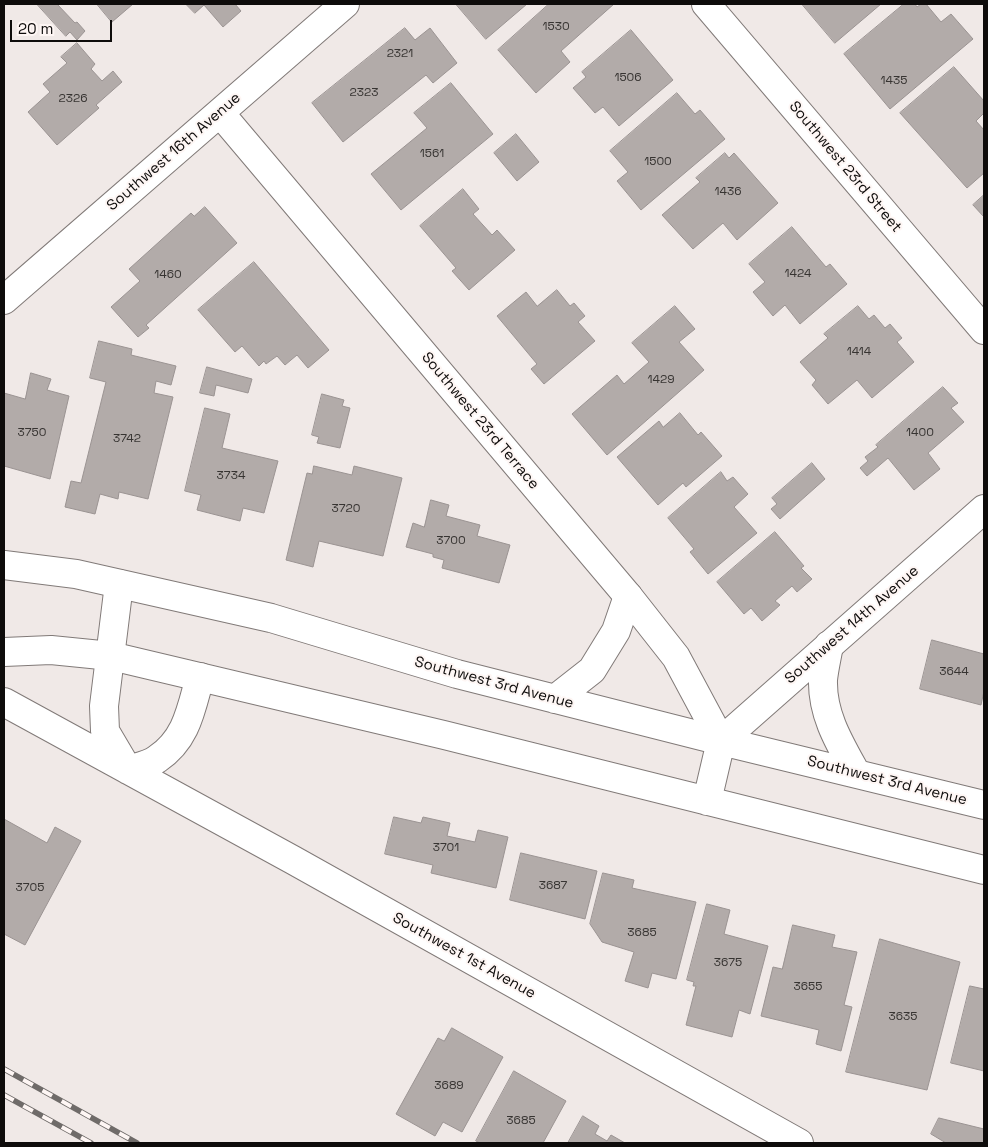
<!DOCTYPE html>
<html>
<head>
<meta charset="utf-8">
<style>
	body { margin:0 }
	#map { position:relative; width:988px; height:1147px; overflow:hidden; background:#f0e9e7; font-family:"Space Grotesk",sans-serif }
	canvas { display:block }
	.frame { position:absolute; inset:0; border:5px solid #0e0c0b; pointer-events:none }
	.scale { position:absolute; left:10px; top:20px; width:102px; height:22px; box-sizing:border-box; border:2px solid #0e0c0b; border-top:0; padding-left:6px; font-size:15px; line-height:18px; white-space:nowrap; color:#0e0c0b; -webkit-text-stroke:4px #fef6f4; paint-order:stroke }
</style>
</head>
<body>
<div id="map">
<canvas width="988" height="1147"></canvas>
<div class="frame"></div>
<div class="scale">20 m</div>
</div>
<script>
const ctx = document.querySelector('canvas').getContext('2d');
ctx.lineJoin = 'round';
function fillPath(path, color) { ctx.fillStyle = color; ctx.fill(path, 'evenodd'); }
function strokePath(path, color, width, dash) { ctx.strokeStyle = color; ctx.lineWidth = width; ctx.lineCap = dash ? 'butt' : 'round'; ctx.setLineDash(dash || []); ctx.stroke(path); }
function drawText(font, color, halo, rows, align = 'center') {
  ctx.font = font + ' "Space Grotesk",sans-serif'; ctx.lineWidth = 4; ctx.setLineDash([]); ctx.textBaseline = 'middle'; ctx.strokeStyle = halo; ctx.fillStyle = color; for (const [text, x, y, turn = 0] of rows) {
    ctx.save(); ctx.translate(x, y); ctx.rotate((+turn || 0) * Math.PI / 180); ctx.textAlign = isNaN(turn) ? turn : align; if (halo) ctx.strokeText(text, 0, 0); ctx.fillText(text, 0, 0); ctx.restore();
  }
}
const building = new Path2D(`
	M 37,4 L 57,4 L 75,23 L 77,22 L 85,31 L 77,40 L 70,32 L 66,36 Z
	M 97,4 L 133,4 L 112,22 Z
	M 186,4 L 235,4 L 241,11 L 223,27 L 204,5 L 195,13 Z
	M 456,4 L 527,4 L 486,39 Z
	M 549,4 L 614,4 L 561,51 L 570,62 L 536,93 L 498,50 Z
	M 802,4 L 881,4 L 835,43 Z
	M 904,4 L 915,4 L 917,7 L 921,4 L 926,4 L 941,22 L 951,14 L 973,39 L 890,109 L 844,54 Z
	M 405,28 L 415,40 L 430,28 L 457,63 L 433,83 L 426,75 L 343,142 L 312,103 Z
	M 631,30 L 673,80 L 619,126 L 603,107 L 595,113 L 573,88 L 586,77 L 582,72 Z
	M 77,43 L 95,64 L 91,69 L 102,81 L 113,71 L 122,82 L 96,105 L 99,108 L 57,145 L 28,112 L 50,92 L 43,84 L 67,63 L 61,57 Z
	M 954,67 L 984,101 L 984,113 L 976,121 L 984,130 L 984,173 L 967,188 L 900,113 Z
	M 451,83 L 493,134 L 401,210 L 371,174 L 427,128 L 414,113 Z
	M 677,93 L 695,114 L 700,110 L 725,139 L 641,210 L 617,181 L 628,172 L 610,151 Z
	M 516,134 L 539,162 L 517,181 L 494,153 Z
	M 725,153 L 729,158 L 734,153 L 778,203 L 737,240 L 723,223 L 693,249 L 662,215 L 700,182 L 696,178 Z
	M 463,189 L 479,209 L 473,214 L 492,235 L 497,230 L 515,250 L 469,290 L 452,271 L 456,268 L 420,226 Z
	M 984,195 L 984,217 L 973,205 Z
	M 205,207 L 237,243 L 146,325 L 149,328 L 138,337 L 111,307 L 140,281 L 129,269 L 191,213 L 194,216 Z
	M 792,227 L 826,267 L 830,264 L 847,284 L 800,324 L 785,305 L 773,316 L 753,292 L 765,282 L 749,264 Z
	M 254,262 L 329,350 L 308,368 L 297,355 L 285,365 L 277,356 L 266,364 L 264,361 L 259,366 L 242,346 L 235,352 L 198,310 Z
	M 557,290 L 570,306 L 574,303 L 585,316 L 578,322 L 595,341 L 544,384 L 531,369 L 537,364 L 497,316 L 526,292 L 537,306 Z
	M 675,306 L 695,329 L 679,342 L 704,370 L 607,455 L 572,414 L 617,375 L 624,384 L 649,362 L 632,343 Z
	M 858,306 L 869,319 L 874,315 L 885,328 L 890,324 L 902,338 L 897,342 L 914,362 L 872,398 L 857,380 L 828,404 L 812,385 L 816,380 L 800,362 L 828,338 L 824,334 Z
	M 99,341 L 132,349 L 131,355 L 176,366 L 171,385 L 156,381 L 154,393 L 173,397 L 148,499 L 119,492 L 118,499 L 100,494 L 95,514 L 65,507 L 71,481 L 81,483 L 106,382 L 90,378 Z
	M 207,367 L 252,379 L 248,393 L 216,385 L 214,396 L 200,393 Z
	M 31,373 L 51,379 L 47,390 L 69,396 L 50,479 L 4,466 L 4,393 L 25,399 Z
	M 943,387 L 958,403 L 951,408 L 964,422 L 928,453 L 940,469 L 914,490 L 888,458 L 867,476 L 860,468 L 868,461 L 865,457 L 878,447 L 876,445 Z
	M 322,394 L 344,400 L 342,406 L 350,408 L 340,448 L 317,443 L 319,437 L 312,435 Z
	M 205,408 L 230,414 L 222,448 L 278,461 L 264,513 L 243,508 L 240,521 L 197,510 L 201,495 L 185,491 Z
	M 680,413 L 698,435 L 701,432 L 722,456 L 686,487 L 683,483 L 658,505 L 617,457 L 659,421 L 663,427 Z
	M 812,463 L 825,479 L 780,519 L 771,509 L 777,504 L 772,498 Z
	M 314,466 L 352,475 L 354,466 L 402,478 L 383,556 L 319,541 L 313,567 L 286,560 L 307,473 L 312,474 Z
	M 721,472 L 727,481 L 733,477 L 748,494 L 734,507 L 757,533 L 708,574 L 690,552 L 694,549 L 668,518 Z
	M 431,500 L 449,505 L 446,516 L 480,525 L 477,536 L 510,545 L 499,583 L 442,568 L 444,560 L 433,557 L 433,554 L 406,547 L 413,523 L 424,527 Z
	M 775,532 L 804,566 L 801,568 L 812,579 L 797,592 L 792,586 L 775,601 L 780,605 L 762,621 L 751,608 L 744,614 L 717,582 Z
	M 932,640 L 984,654 L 984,691 L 981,705 L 920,689 Z
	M 394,817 L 421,823 L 423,817 L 450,823 L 447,836 L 475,842 L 478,830 L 508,837 L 496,888 L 431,873 L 433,865 L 385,854 Z
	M 4,819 L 47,843 L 55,827 L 81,841 L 25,945 L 4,934 Z
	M 521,853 L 597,871 L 585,919 L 510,900 Z
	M 603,873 L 634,880 L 632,888 L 696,902 L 676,979 L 652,973 L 648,988 L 625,981 L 634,952 L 602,942 L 590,924 Z
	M 707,904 L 730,910 L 724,934 L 768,946 L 750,1014 L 739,1010 L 732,1037 L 686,1025 L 696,986 L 693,986 L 694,982 L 687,980 Z
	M 793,925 L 835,935 L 832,947 L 857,952 L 844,1005 L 852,1007 L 841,1051 L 816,1044 L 819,1030 L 761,1016 L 773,967 L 782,969 Z
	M 880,939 L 960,962 L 927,1090 L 846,1072 Z
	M 970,986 L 984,989 L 984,1071 L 951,1063 Z
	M 452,1028 L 503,1057 L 462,1132 L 443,1122 L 435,1136 L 396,1114 L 438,1038 L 444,1041 Z
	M 514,1071 L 566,1101 L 543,1143 L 480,1143 L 476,1141 Z
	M 583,1116 L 599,1126 L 595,1134 L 607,1141 L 611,1135 L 625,1143 L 568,1143 Z
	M 939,1118 L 984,1129 L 984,1143 L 946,1143 L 931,1134 Z`);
fillPath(building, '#b2aba9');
strokePath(building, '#9a9392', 1);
const minor = new Path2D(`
	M 706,4 L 984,330
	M 220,113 L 628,596 L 676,657 L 721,741 L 984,509
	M 4,300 L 345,4
	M 119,584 L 104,706 L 105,731 L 128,770
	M 4,702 L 293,860 L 799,1143
	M 128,770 C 137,767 149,765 157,759 C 187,739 191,709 200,677`);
const secondary = new Path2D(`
	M 4,565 L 76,574 L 271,618 L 457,674 L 721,741 L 984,805
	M 829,645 C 827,657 824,669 823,680 C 822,715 840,744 856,773
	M 4,652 L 51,650 L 111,656 L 444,735 L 984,870
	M 555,699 L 592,670 L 616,631 L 628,596
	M 707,801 L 721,741`);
strokePath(minor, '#817a78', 30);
strokePath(secondary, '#817a78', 30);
strokePath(minor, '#fff', 28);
strokePath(secondary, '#fff', 28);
const rail = new Path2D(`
	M 4,1069 L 137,1143
	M 4,1095 L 91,1143`);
strokePath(rail, '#6f6b69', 5.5);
strokePath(rail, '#fef6f4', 4, [11]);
drawText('12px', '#373432', null, [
	["1530",556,27],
	["2321",400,54],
	["1506",628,78],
	["1435",894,81],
	["2323",364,93],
	["2326",73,99],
	["1561",432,154],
	["1500",658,162],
	["1436",728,192],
	["1424",798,274],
	["1460",168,275],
	["1414",859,352],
	["1429",661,380],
	["3750",32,433],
	["1400",920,433],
	["3742",127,439],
	["3734",231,476],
	["3720",346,509],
	["3700",451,541],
	["3644",954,672],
	["3701",446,848],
	["3687",553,886],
	["3705",30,888],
	["3685",642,933],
	["3675",728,963],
	["3655",808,987],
	["3635",903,1017],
	["3689",449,1086],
	["3685",521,1121]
]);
drawText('15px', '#0e0c0b', '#fef6f4', [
	["Southwest 16th Avenue",174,152,-41],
	["Southwest 23rd Street",845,167,50],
	["Southwest 23rd Terrace",480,421,50],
	["Southwest 14th Avenue",852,625,-41],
	["Southwest 3rd Avenue",494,683,15],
	["Southwest 3rd Avenue",887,781,14],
	["Southwest 1st Avenue",464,956,29]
]);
</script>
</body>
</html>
